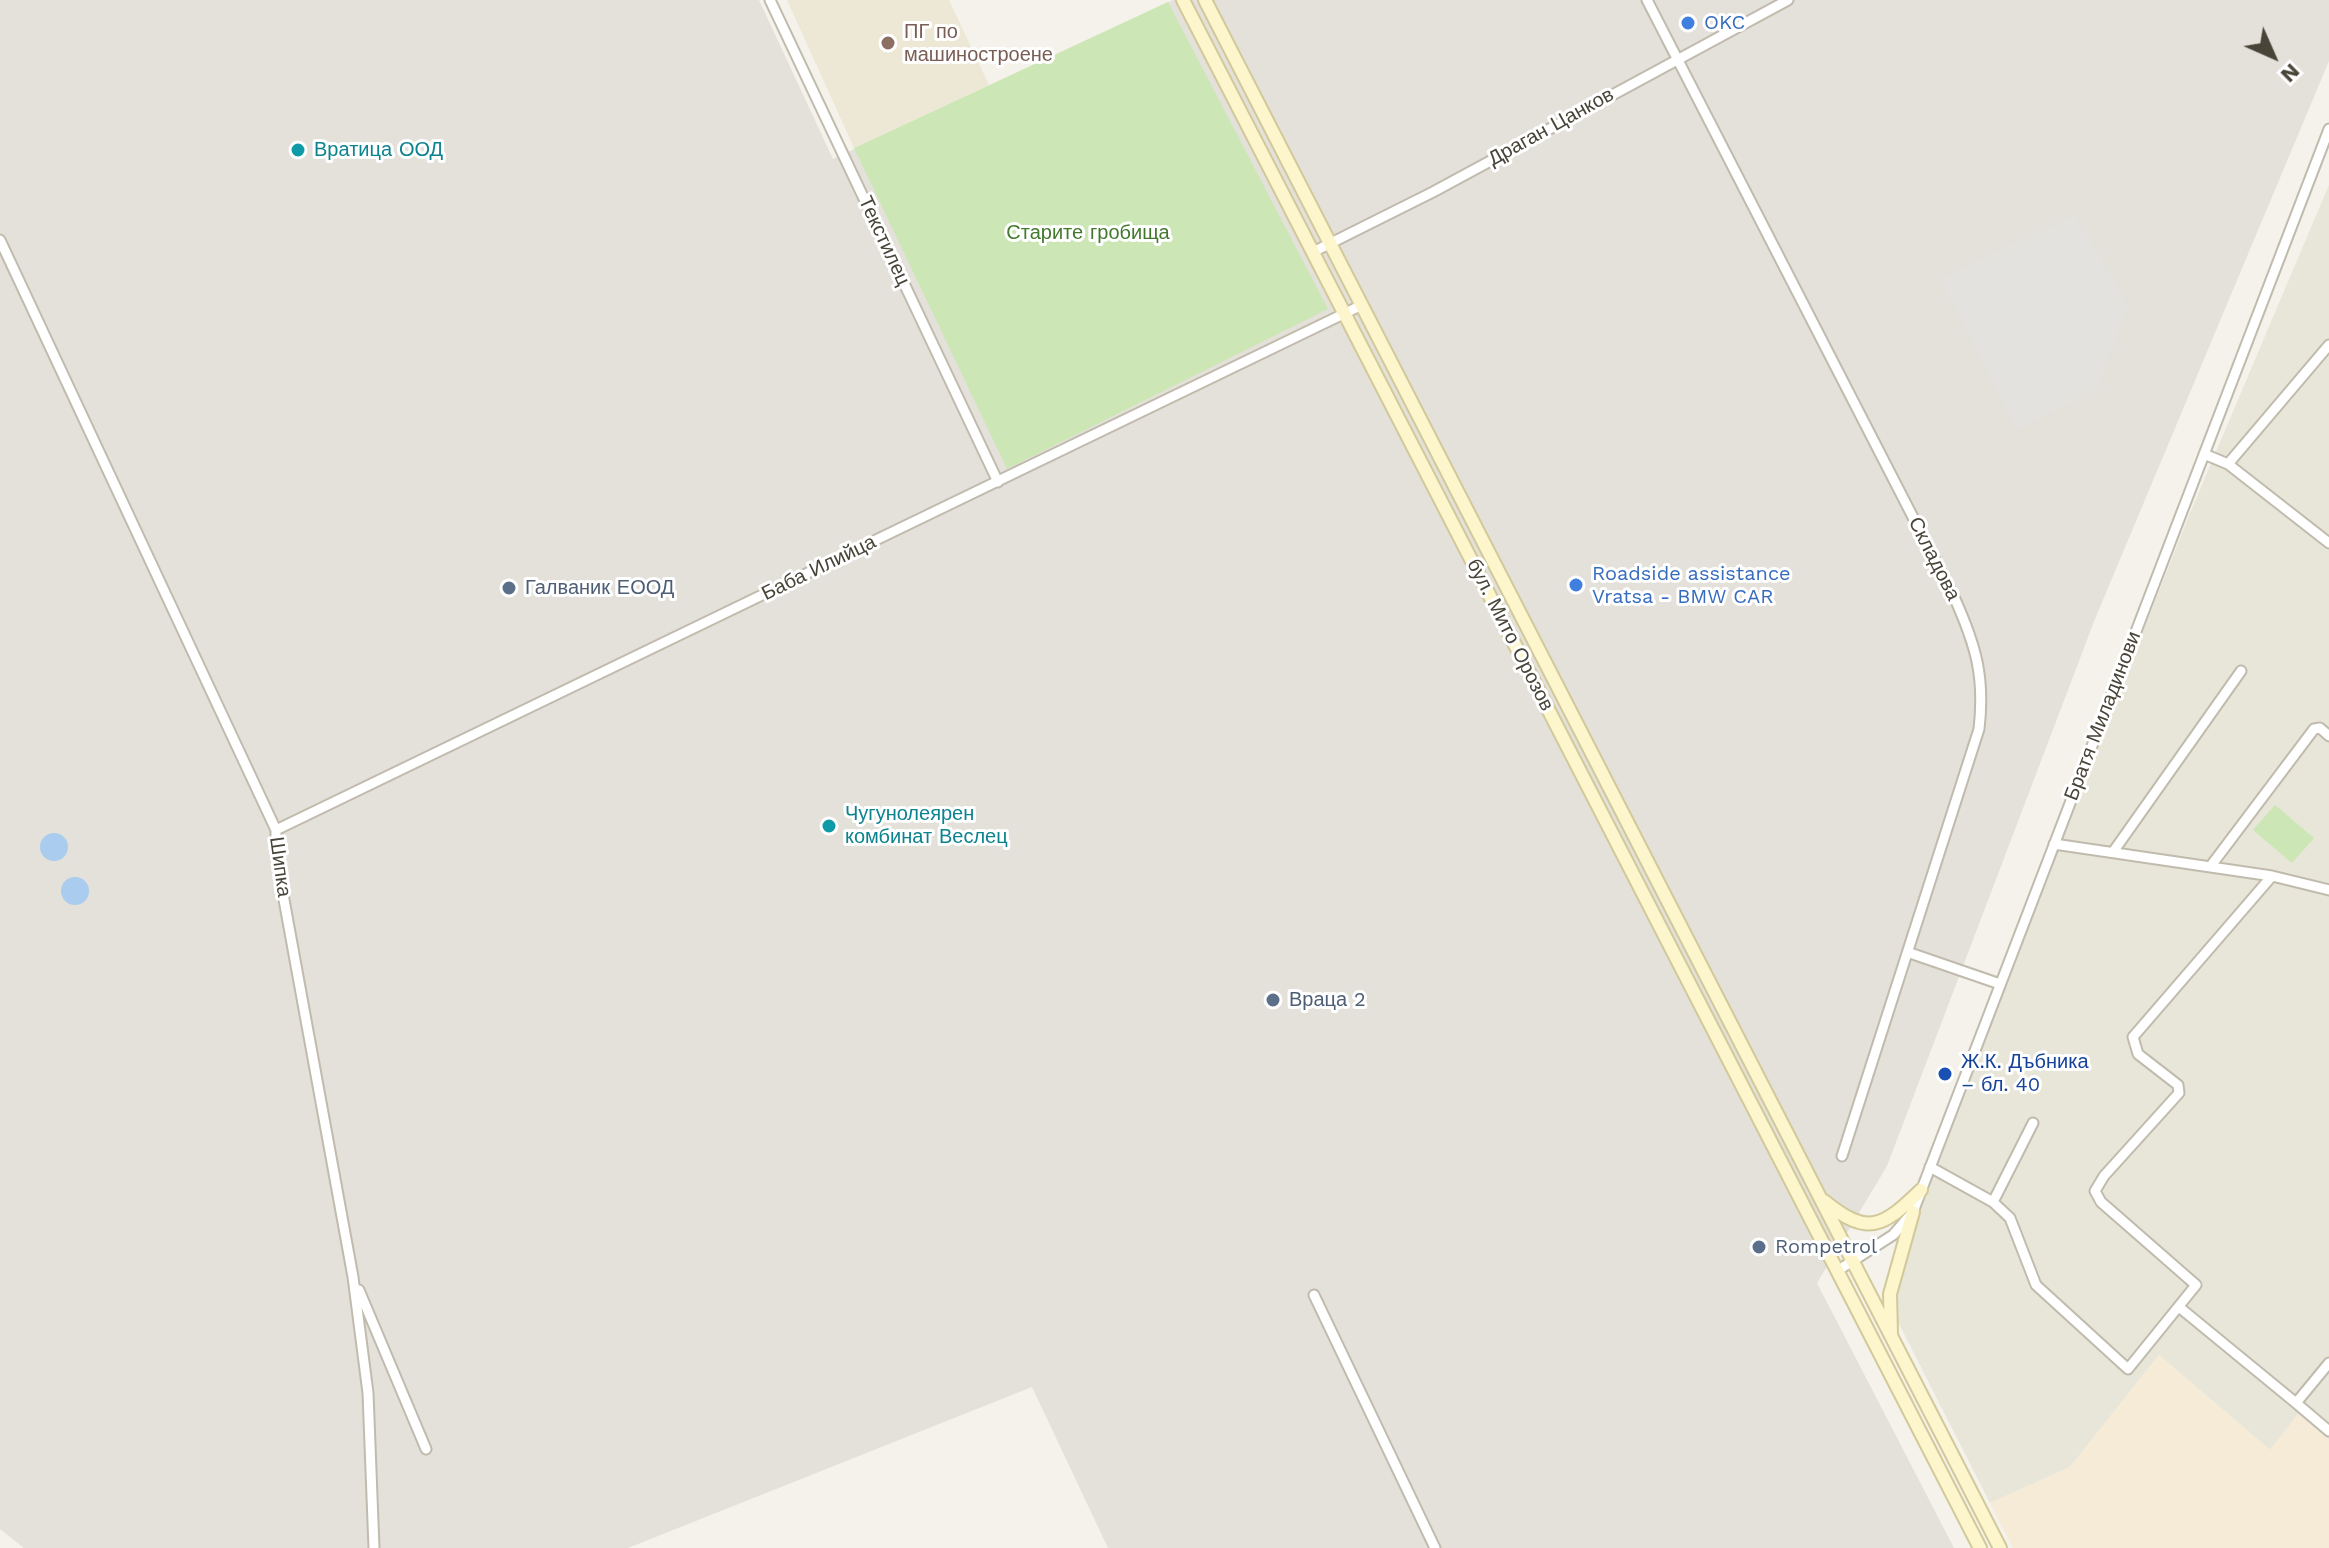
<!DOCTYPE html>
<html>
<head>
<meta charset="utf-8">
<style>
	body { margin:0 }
	#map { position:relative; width:2329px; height:1548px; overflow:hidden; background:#f4f2ea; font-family:"Work Sans",sans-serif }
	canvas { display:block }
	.north { position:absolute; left:2233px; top:16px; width:80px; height:80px; -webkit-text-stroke:6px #fff; paint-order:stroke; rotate:135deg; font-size:22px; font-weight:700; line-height:32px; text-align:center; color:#484438 }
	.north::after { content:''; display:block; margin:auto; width:28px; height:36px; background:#484438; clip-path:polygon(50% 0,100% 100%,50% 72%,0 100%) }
</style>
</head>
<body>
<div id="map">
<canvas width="2329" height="1548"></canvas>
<div class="north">N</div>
</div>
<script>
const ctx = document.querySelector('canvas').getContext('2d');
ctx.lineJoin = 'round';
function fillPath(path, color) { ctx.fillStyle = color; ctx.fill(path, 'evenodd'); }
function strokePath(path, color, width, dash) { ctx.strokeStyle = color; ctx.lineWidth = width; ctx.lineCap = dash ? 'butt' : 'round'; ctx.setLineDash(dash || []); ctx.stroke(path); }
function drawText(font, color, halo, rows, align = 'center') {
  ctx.font = font + ' "Work Sans",sans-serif'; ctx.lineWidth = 6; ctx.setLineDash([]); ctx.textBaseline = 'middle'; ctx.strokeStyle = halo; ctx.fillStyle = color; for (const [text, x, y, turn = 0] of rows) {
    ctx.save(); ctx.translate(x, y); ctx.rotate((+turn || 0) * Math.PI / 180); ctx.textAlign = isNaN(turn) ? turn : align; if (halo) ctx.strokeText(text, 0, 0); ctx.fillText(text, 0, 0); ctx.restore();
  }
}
fillPath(new Path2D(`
	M 2329,185 L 2329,1440 L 2298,1414 L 2270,1450 L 2159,1355 L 2070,1467 L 1990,1503 L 1891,1308 L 1913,1212 L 2190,513 Z`), '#e8e5d9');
fillPath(new Path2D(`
	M 2159,1355 L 2270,1450 L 2298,1414 L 2329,1440 L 2329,1548 L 2013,1548 L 1990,1503 L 2070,1467 Z`), '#f5ebd7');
fillPath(new Path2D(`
	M 0,0 L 759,0 L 833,159 L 1173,0 L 2329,0 L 2329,61 L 2095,619 L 1887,1166 L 1817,1283 L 1954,1548 L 1108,1548 L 1032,1387 L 628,1548 L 24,1548 L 0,1529 Z`), '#e4e1db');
fillPath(new Path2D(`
	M 787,0 L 949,0 L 989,85 L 854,148 Z`), '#ede8d5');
fillPath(new Path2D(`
	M 1168,2 L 1328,309 L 1007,469 L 854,148 Z
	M 2275,805 L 2314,838 L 2292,863 L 2253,830 Z`), '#cce7b5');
fillPath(new Path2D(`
	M 2075,215 L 2128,305 L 2097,387 L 2017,430 L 1941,280 Z`), '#e3e2de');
fillPath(new Path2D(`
	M40 847a14 14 0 1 1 28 0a14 14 0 1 1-28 0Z
	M61 891a14 14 0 1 1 28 0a14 14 0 1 1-28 0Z`), '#ace');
const minor = new Path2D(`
	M 770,0 L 998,482
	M 1647,0 L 1955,599 C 1976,646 1985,677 1979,729 L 1842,1156
	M 0,240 L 276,830 L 276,856 L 353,1277 L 368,1393 L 374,1548
	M 1313,252 L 1433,192 L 1788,0
	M 2204,454 L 2228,464 L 2329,543
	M 2228,464 L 2329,345
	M 276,830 L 1362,305
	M 2054,844 L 2272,876 L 2329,890
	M 2113,852 L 2241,671
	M 2210,867 L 2314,729 L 2320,728 L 2329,736
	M 1910,953 L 2000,984
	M 1930,1167 L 1993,1202 L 2010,1218 L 2036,1285 L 2128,1369 L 2196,1285 L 2101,1202 L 2095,1191 L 2104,1176 L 2179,1093 L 2178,1085 L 2138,1054 L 2133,1037 L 2272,876
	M 1993,1202 L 2033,1123
	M 1837,1271 L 1893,1235 L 1913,1212 L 2329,129
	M 359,1290 L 426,1449
	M 1314,1295 L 1435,1548
	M 2179,1307 L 2296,1403 L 2329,1363
	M 2296,1403 L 2329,1431`);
const secondary = new Path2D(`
	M 1183,0 L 1980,1548
	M 1205,0 L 2000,1548
	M 1824,1201 C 1868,1237 1883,1227 1921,1190
	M 1891,1334 L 1890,1294 L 1913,1212`);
strokePath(minor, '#c0bbad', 13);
strokePath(secondary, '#d2c99b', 16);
strokePath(minor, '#fff', 9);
strokePath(secondary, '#fdf5cc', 12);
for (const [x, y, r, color] of [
	[1688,23,8,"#3f7fe0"],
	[888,43,8,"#8d6e63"],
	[298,150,8,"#0f9aa8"],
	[1576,585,8,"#3f7fe0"],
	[509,588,8,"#5c6f8a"],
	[829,826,8,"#0f9aa8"],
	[1273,1000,8,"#5c6f8a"],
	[1945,1074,8,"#1a4fb4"],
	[1759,1247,8,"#5c6f8a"]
]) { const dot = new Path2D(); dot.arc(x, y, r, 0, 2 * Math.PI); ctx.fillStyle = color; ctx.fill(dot); strokePath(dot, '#fff', 3); }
drawText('20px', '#366cbe', '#fff', [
	["OKC",1704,23],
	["Roadside assistance",1592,574],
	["Vratsa - BMW CAR",1592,597]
], 'left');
drawText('20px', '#785e54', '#fff', [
	["ПГ по",904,32],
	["машиностроене",904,55]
], 'left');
drawText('20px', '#484438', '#fff', [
	["Драган Цанков",1551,127,-29],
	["Текстилец",884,241,65],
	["Складова",1934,559,63],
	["Баба Илийца",819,568,-26],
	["бул. Мито Орозов",1510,635,63],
	["Братя Миладинови",2103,716,-69],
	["Шипка",280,867,82]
]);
drawText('20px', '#0d838f', '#fff', [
	["Вратица ООД",314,150],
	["Чугунолеярен",845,814],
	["комбинат Веслец",845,837]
], 'left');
drawText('20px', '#43792d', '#fff', [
	["Старите гробища",1088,233]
]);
drawText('20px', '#4e5e75', '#fff', [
	["Галваник ЕООД",525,588],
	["Враца 2",1289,1000],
	["Rompetrol",1775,1247]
], 'left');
drawText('20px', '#164399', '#fff', [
	["Ж.К. Дъбника",1961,1062],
	["– бл. 40",1961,1085]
], 'left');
</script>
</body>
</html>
